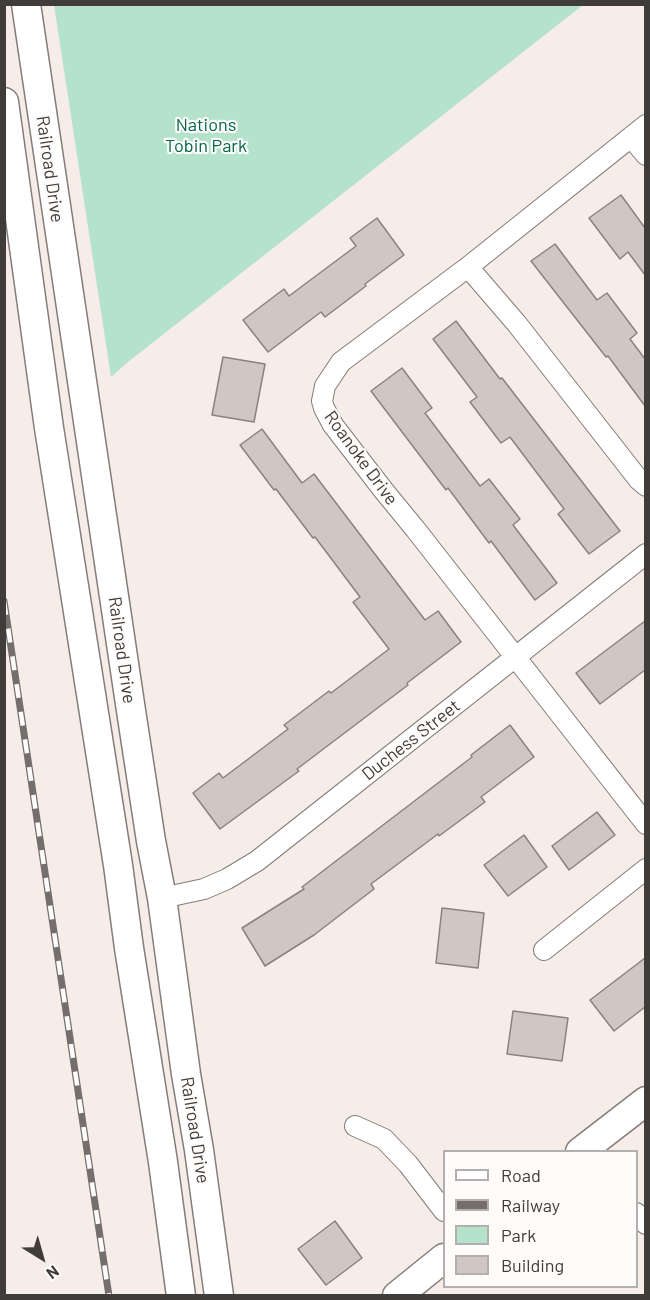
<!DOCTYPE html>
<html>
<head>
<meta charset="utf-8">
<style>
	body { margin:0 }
	#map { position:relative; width:650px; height:1300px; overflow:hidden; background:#f6ede9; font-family:Barlow,sans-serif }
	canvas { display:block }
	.frame { position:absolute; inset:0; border:6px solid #3f3c3a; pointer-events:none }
	.legend { position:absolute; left:443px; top:1150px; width:195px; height:138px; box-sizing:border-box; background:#fefcfb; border:2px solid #b2afae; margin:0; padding:8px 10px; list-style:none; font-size:18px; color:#3f3c3a }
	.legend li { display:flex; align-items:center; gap:12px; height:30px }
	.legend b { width:30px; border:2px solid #b2afae }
	.north { position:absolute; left:12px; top:1228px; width:60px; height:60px; -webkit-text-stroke:4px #fefcfb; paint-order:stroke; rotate:143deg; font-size:16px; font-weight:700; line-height:24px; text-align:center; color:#3f3c3a }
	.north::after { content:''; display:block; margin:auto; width:21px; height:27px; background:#3f3c3a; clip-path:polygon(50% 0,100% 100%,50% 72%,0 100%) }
</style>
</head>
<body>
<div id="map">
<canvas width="650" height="1300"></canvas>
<div class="frame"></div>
<ul class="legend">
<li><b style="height:8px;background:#fff"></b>Road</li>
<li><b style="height:8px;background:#746f6d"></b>Railway</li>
<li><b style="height:16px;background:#b4e2ca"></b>Park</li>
<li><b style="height:16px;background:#d0c6c4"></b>Building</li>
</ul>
<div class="north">N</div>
</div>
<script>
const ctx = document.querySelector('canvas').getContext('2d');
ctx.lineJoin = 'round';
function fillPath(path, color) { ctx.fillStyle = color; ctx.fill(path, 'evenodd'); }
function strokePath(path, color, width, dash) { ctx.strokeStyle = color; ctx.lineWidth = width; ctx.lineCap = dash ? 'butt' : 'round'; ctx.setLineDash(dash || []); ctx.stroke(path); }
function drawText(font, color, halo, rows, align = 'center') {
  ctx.font = font + ' Barlow,sans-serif'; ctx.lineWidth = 4.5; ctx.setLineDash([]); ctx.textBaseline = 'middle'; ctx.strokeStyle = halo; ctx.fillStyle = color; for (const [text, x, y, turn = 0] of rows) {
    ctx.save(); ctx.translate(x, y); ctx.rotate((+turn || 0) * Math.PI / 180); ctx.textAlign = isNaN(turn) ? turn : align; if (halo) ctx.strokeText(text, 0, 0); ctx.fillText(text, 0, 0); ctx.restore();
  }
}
fillPath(new Path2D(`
	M 54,5 L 54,4 L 583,5 L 128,362 L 111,377 Z`), '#b4e2ca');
const building = new Path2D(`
	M 621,195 L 645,228 L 645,275 L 628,252 L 620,259 L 589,218 Z
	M 377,218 L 404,255 L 365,284 L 366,286 L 325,317 L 321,312 L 268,352 L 243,320 L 284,289 L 289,296 L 356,246 L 350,238 Z
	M 555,244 L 597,300 L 607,293 L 637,333 L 630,339 L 645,359 L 645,406 L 608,356 L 606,357 L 531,261 Z
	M 456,321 L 500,379 L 502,378 L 620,531 L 589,554 L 558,514 L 564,509 L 510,437 L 501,443 L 470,402 L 477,397 L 433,339 Z
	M 223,357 L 265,364 L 254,422 L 212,415 Z
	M 402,368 L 432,408 L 425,413 L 480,486 L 489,479 L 520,519 L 513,525 L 557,583 L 535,600 L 491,541 L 489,543 L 448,488 L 446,490 L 371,391 Z
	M 262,429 L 302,483 L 314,474 L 425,620 L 438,611 L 461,642 L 407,683 L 408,685 L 297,769 L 299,771 L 220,829 L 193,793 L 219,773 L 223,778 L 288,729 L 284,725 L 329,691 L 331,693 L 389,649 L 353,602 L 360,597 L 315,537 L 313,538 L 276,489 L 274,490 L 240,445 Z
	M 645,621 L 645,670 L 600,704 L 576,673 Z
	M 510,725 L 534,757 L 481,797 L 485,802 L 439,836 L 438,834 L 371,884 L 374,889 L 314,935 L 265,966 L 242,928 L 304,889 L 302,887 L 472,757 L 471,755 Z
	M 597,812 L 615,835 L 569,870 L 552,846 Z
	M 524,835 L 547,867 L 508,896 L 484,865 Z
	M 442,908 L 484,913 L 478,968 L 436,963 Z
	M 645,958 L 645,1007 L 614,1031 L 590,1000 Z
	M 513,1011 L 568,1018 L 562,1061 L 507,1054 Z
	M 335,1221 L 362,1258 L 326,1285 L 298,1249 Z`);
fillPath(building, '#d0c6c4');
strokePath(building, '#8b8280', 1.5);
const street = new Path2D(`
	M 646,125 L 468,267 L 341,362 L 325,386 L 322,401 L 324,408 L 333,425 L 384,491 L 416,530 L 646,824
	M 631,137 L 646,155
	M 468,267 L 517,324 L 639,480 L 646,486
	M 162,898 L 204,889 L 227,879 L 257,861 L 646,554
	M 544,950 L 646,869
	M 355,1126 L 384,1139 L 408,1164 L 444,1211
	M 636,1213 L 646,1224`);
const secondary = new Path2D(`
	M 26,4 L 130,704 L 151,841 L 162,898 L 186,1074 L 199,1150 L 219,1296
	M 4,102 L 49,428 L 118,865 L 129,948 L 163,1162 L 181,1296
	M 580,1152 L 646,1101
	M 397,1296 L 444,1258`);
strokePath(street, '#847c79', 22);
strokePath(secondary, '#847c79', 31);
strokePath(street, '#fff', 20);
strokePath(secondary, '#fff', 28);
const rail = new Path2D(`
	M 4,601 L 109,1296`);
strokePath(rail, '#746f6d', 7);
strokePath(rail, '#fefcfb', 4.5, [14]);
drawText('18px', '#006645', '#fefcfb', [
	["Nations",206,125],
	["Tobin Park",206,146]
]);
drawText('18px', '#3f3c3a', '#fefcfb', [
	["Railroad Drive",50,169,82],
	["Roanoke Drive",361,458,54],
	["Railroad Drive",122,650,82],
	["Duchess Street",411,740,-38],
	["Railroad Drive",195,1130,81]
]);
</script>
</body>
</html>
